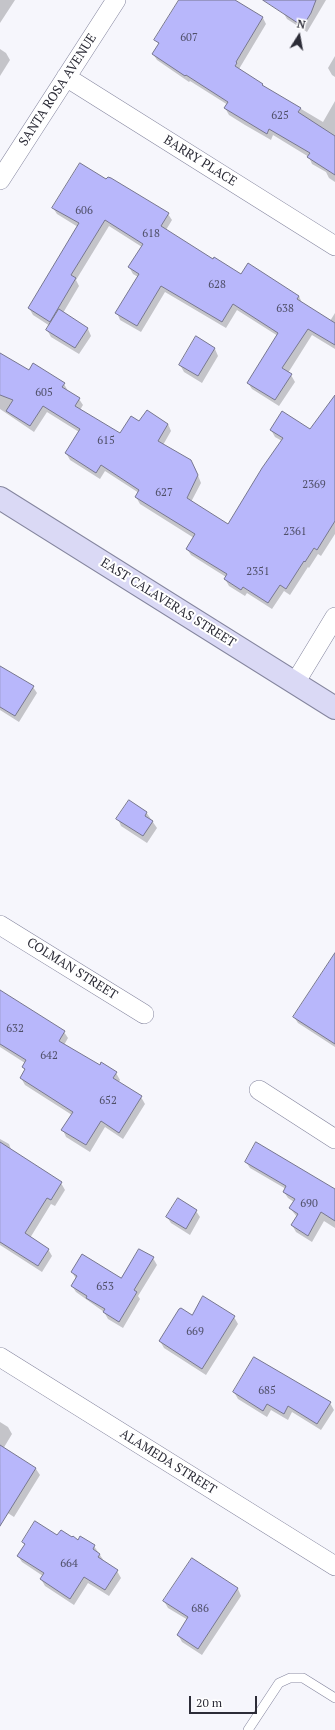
<!DOCTYPE html>
<html>
<head>
<meta charset="utf-8">
<style>
	body { margin:0 }
	#map { position:relative; width:335px; height:1730px; overflow:hidden; background:#f6f6fc; font-family:"PT Serif",serif }
	canvas { display:block }
	.north { position:absolute; left:279px; top:16px; width:40px; height:40px; -webkit-text-stroke:3px #fff; paint-order:stroke; rotate:11deg; font-size:11px; font-weight:700; line-height:16px; text-align:center; color:#2c2c37 }
	.north::after { content:''; display:block; margin:auto; width:14px; height:18px; background:#2c2c37; clip-path:polygon(50% 0,100% 100%,50% 72%,0 100%) }
	.scale { position:absolute; left:189px; top:1696px; width:68px; height:18px; box-sizing:border-box; border:2px solid #2c2c37; border-top:0; padding-left:5px; font-size:12px; line-height:14px; white-space:nowrap; color:#2c2c37; -webkit-text-stroke:3px #fff; paint-order:stroke }
</style>
</head>
<body>
<div id="map">
<canvas width="335" height="1730"></canvas>
<div class="north">N</div>
<div class="scale">20 m</div>
</div>
<script>
const ctx = document.querySelector('canvas').getContext('2d');
ctx.lineJoin = 'round';
function fillPath(path, color) { ctx.fillStyle = color; ctx.fill(path, 'evenodd'); }
function strokePath(path, color, width, dash) { ctx.strokeStyle = color; ctx.lineWidth = width; ctx.lineCap = dash ? 'butt' : 'round'; ctx.setLineDash(dash || []); ctx.stroke(path); }
function drawText(font, color, halo, rows, align = 'center') {
  ctx.font = font + ' "PT Serif",serif'; ctx.lineWidth = 4; ctx.setLineDash([]); ctx.textBaseline = 'middle'; ctx.strokeStyle = halo; ctx.fillStyle = color; for (const [text, x, y, turn = 0] of rows) {
    ctx.save(); ctx.translate(x, y); ctx.rotate((+turn || 0) * Math.PI / 180); ctx.textAlign = isNaN(turn) ? turn : align; if (halo) ctx.strokeText(text, 0, 0); ctx.fillText(text, 0, 0); ctx.restore();
  }
}
fillPath(new Path2D(`
	M 0,0 L 15,0 L 0,23 Z
	M 199,0 L 233,0 L 263,18 L 266,24 L 239,69 L 262,84 L 264,87 L 323,122 L 335,101 L 335,182 L 329,178 L 326,172 L 312,164 L 309,157 L 273,135 L 271,140 L 245,125 L 229,115 L 225,108 L 228,105 L 190,81 L 189,82 L 157,60 L 153,54 L 159,45 L 156,40 Z
	M 291,0 L 326,0 L 307,32 L 287,19 L 283,12 Z
	M 0,49 L 6,53 L 10,60 L 0,76 Z
	M 335,56 L 335,77 L 332,75 L 328,68 Z
	M 107,180 L 168,214 L 172,220 L 166,230 L 213,260 L 241,276 L 299,296 L 302,303 L 330,321 L 335,313 L 335,349 L 312,335 L 288,373 L 291,375 L 295,382 L 279,406 L 252,389 L 248,383 L 278,336 L 237,310 L 226,328 L 165,292 L 141,332 L 120,320 L 117,313 L 138,277 L 133,274 L 129,267 L 142,247 L 109,226 L 76,280 L 79,286 L 63,313 L 88,329 L 91,336 L 79,354 L 51,337 L 47,330 L 50,326 L 33,315 L 29,308 L 78,227 L 57,214 L 53,208 Z
	M 196,338 L 215,349 L 218,356 L 202,383 L 184,372 L 180,365 Z
	M 0,354 L 29,372 L 64,384 L 68,391 L 79,399 L 83,405 L 80,410 L 120,435 L 140,423 L 168,424 L 171,431 L 163,445 L 195,468 L 201,483 L 191,502 L 229,525 L 282,441 L 275,437 L 271,430 L 311,430 L 335,397 L 335,534 L 321,556 L 318,554 L 309,568 L 308,567 L 290,595 L 284,591 L 272,609 L 247,593 L 245,596 L 229,586 L 225,579 L 226,577 L 191,555 L 187,549 L 194,538 L 140,504 L 136,497 L 139,493 L 105,471 L 100,479 L 70,460 L 66,453 L 79,432 L 47,412 L 34,432 L 0,409 Z
	M 0,667 L 33,687 L 37,693 L 19,722 L 0,710 Z
	M 146,812 L 157,828 L 147,843 L 121,826 L 118,819 Z
	M 335,974 L 335,1047 L 298,1023 L 294,1017 Z
	M 0,991 L 64,1032 L 68,1038 L 64,1045 L 100,1067 L 102,1064 L 116,1073 L 120,1080 L 118,1083 L 141,1097 L 145,1104 L 123,1139 L 105,1127 L 90,1152 L 66,1137 L 63,1130 L 72,1115 L 25,1085 L 21,1078 L 25,1071 L 23,1067 L 25,1063 L 0,1047 Z
	M 0,1139 L 9,1144 L 12,1152 L 61,1183 L 65,1190 L 55,1206 L 51,1204 L 30,1238 L 48,1249 L 52,1256 L 42,1272 L 0,1245 Z
	M 246,1162 L 335,1191 L 335,1228 L 324,1221 L 312,1242 L 296,1232 L 292,1225 L 297,1217 L 290,1208 L 294,1202 L 288,1198 L 284,1192 L 286,1189 L 250,1168 Z
	M 196,1211 L 200,1217 L 190,1235 L 171,1223 L 167,1217 Z
	M 153,1258 L 157,1265 L 138,1296 L 140,1299 L 123,1328 L 108,1319 L 104,1312 L 76,1292 L 72,1286 L 76,1279 L 72,1272 L 121,1280 Z
	M 204,1298 L 234,1317 L 238,1324 L 206,1375 L 164,1348 L 160,1341 L 192,1316 Z
	M 234,1392 L 330,1403 L 334,1410 L 321,1430 L 292,1412 L 288,1420 L 271,1410 L 267,1417 L 238,1399 Z
	M 0,1422 L 8,1427 L 12,1434 L 3,1449 L 36,1469 L 40,1475 L 14,1517 L 0,1508 Z
	M 58,1537 L 94,1546 L 104,1561 L 117,1571 L 121,1578 L 109,1596 L 88,1583 L 74,1605 L 45,1586 L 41,1579 L 43,1576 L 22,1562 L 18,1556 L 25,1546 L 23,1542 Z
	M 192,1559 L 238,1589 L 241,1596 L 202,1655 L 182,1642 L 178,1635 L 188,1620 L 168,1608 L 164,1601 Z`), '#0003');
const building = new Path2D(`
	M 179,0 L 235,0 L 263,17 L 236,62 L 237,63 L 235,66 L 263,84 L 262,85 L 301,108 L 298,112 L 335,136 L 335,175 L 307,157 L 310,153 L 269,129 L 267,134 L 224,108 L 228,102 L 186,75 L 185,76 L 152,54 L 159,43 L 154,40 Z
	M 263,0 L 316,0 L 311,13 L 303,26 Z
	M 80,163 L 106,179 L 108,177 L 111,178 L 169,213 L 161,226 L 213,259 L 214,257 L 241,274 L 248,263 L 299,296 L 297,299 L 335,323 L 335,345 L 308,329 L 282,368 L 292,374 L 275,400 L 247,383 L 278,333 L 233,304 L 222,322 L 161,286 L 137,326 L 115,313 L 139,274 L 128,267 L 143,244 L 105,220 L 71,275 L 76,278 L 50,322 L 28,308 L 79,223 L 52,208 Z
	M 59,309 L 88,328 L 75,348 L 46,330 Z
	M 196,336 L 215,348 L 198,376 L 179,365 Z
	M 0,353 L 29,370 L 33,363 L 65,383 L 62,387 L 80,398 L 75,406 L 120,433 L 131,416 L 139,421 L 147,410 L 168,424 L 158,441 L 191,460 L 198,475 L 187,498 L 228,524 L 262,468 L 283,438 L 270,430 L 282,411 L 310,429 L 335,395 L 335,521 L 317,550 L 314,548 L 305,562 L 304,561 L 286,589 L 280,585 L 268,603 L 243,587 L 241,590 L 224,579 L 227,574 L 186,549 L 195,534 L 135,497 L 139,490 L 101,465 L 96,473 L 65,453 L 80,429 L 43,406 L 30,426 L 6,411 L 13,400 L 0,395 Z
	M 0,666 L 34,686 L 15,716 L 0,707 Z
	M 129,800 L 147,812 L 145,816 L 153,821 L 143,836 L 116,819 Z
	M 335,953 L 335,1044 L 293,1017 Z
	M 0,990 L 65,1031 L 59,1041 L 100,1065 L 101,1062 L 117,1072 L 113,1078 L 142,1096 L 119,1133 L 101,1121 L 86,1145 L 61,1130 L 73,1112 L 20,1078 L 25,1069 L 22,1067 L 26,1060 L 0,1044 Z
	M 0,1142 L 62,1182 L 51,1200 L 47,1198 L 25,1233 L 49,1249 L 38,1266 L 0,1242 Z
	M 256,1142 L 335,1189 L 335,1221 L 321,1212 L 308,1236 L 291,1225 L 298,1214 L 289,1208 L 295,1199 L 283,1192 L 286,1186 L 245,1162 Z
	M 178,1198 L 197,1210 L 186,1229 L 166,1217 Z
	M 139,1249 L 154,1257 L 134,1290 L 137,1292 L 119,1322 L 103,1312 L 105,1309 L 86,1298 L 87,1296 L 71,1286 L 77,1276 L 71,1272 L 82,1254 L 121,1278 Z
	M 203,1296 L 235,1316 L 202,1369 L 159,1341 L 179,1309 L 181,1308 L 192,1315 Z
	M 254,1357 L 331,1402 L 317,1424 L 288,1406 L 284,1414 L 267,1404 L 263,1411 L 233,1392 Z
	M 0,1445 L 36,1468 L 0,1526 Z
	M 35,1521 L 57,1535 L 61,1530 L 72,1537 L 73,1536 L 78,1540 L 80,1536 L 95,1545 L 93,1549 L 100,1554 L 98,1557 L 118,1570 L 105,1590 L 84,1577 L 70,1599 L 40,1579 L 44,1573 L 17,1556 L 25,1544 L 22,1542 Z
	M 192,1558 L 238,1588 L 198,1649 L 177,1635 L 188,1617 L 163,1601 Z`);
fillPath(building, '#b8b7fb');
strokePath(building, '#77778f', 1);
const lane = new Path2D(`
	M 248,1730 L 279,1683 L 290,1678 L 303,1678 L 335,1698`);
const street = new Path2D(`
	M 66,77 L 335,246
	M 0,180 L 116,0
	M 295,683 L 335,617
	M 0,925 L 144,1014
	M 259,1090 L 335,1139
	M 0,1357 L 335,1566`);
const secondary = new Path2D(`
	M 0,498 L 335,708`);
strokePath(lane, '#84859e', 10);
strokePath(street, '#84859e', 20);
strokePath(secondary, '#84859e', 24);
strokePath(lane, '#fff', 9);
strokePath(street, '#fff', 19);
strokePath(secondary, '#dad9f5', 22);
drawText('11px', '#4f4f68', null, [
	["607",189,38],
	["625",280,116],
	["606",84,211],
	["618",151,234],
	["628",217,285],
	["638",285,309],
	["605",44,393],
	["615",106,441],
	["2369",314,485],
	["627",164,493],
	["2361",295,532],
	["2351",258,572],
	["632",15,1029],
	["642",49,1056],
	["652",108,1101],
	["690",309,1204],
	["653",105,1287],
	["669",195,1332],
	["685",267,1391],
	["664",69,1564],
	["686",200,1609]
]);
drawText('13px', '#2c2c37', '#fff', [
	["SANTA ROSA AVENUE",58,90,-57],
	["BARRY PLACE",200,161,32],
	["EAST CALAVERAS STREET",168,603,32],
	["COLMAN STREET",72,969,32],
	["ALAMEDA STREET",168,1462,32]
]);
</script>
</body>
</html>
